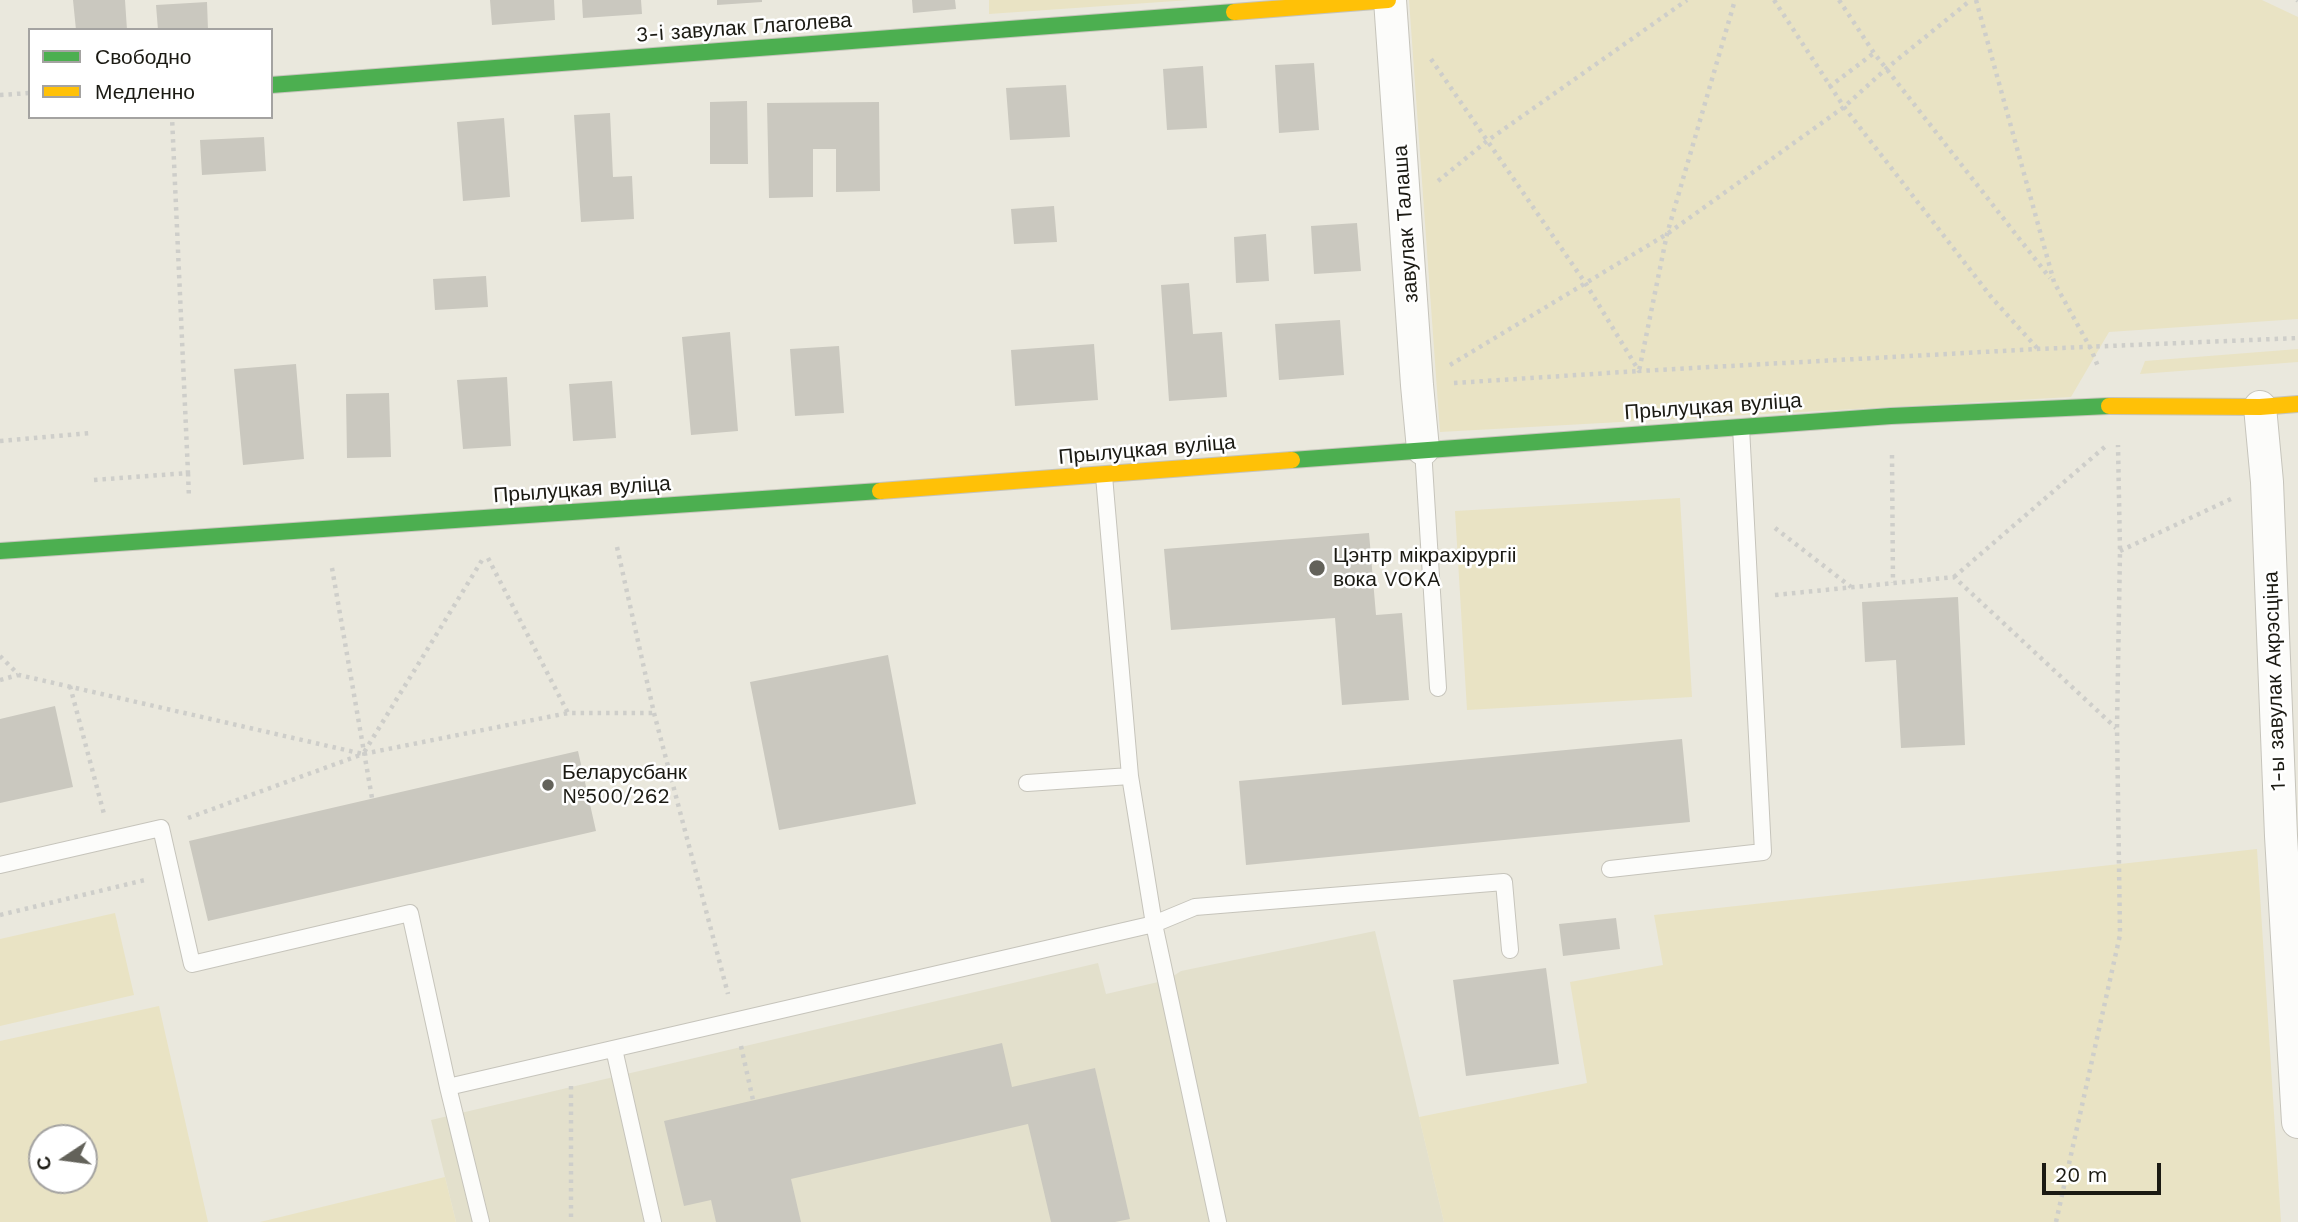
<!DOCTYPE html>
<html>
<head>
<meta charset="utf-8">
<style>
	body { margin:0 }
	#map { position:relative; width:2298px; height:1222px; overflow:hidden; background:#eae8dd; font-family:"Work Sans",sans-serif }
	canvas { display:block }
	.legend { position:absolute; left:28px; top:28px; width:245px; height:91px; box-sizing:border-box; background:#fff; border:2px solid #a4a3a1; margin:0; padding:9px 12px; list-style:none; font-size:21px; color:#1b1a13 }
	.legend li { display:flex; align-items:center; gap:14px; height:35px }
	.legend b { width:35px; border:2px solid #a4a3a1 }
	.north { position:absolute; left:28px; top:1124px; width:70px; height:70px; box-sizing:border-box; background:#fff; border:2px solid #a4a3a1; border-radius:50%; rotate:257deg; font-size:19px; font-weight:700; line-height:28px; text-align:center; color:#1b1a13 }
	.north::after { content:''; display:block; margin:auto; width:24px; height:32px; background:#63625a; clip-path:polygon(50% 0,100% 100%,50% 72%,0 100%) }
	.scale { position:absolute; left:2042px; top:1163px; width:119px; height:32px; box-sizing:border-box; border:4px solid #1b1a13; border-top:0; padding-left:9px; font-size:21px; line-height:24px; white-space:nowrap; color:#1b1a13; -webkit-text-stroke:5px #fff; paint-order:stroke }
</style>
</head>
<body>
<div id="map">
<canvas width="2298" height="1222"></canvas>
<ul class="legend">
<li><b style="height:9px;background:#4caf50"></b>Свободно</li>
<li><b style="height:9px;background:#ffc107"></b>Медленно</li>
</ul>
<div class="north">С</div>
<div class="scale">20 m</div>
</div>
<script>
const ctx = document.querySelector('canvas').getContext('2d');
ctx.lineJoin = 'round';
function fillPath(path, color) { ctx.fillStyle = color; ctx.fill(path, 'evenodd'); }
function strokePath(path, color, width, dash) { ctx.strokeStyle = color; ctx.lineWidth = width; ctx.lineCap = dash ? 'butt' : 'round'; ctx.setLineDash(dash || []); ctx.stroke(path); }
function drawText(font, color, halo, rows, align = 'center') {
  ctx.font = font + ' "Work Sans",sans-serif'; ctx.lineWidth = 5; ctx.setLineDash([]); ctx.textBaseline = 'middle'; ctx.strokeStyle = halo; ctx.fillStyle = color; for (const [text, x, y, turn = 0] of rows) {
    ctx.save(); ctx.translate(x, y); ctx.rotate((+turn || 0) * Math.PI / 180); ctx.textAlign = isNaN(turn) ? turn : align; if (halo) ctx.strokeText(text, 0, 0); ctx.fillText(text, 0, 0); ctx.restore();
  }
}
fillPath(new Path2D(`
	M 1375,931 L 1444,1222 L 456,1222 L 431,1120 L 1098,963 L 1106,994 L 1167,980 L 1181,971 Z`), '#e3e0cc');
fillPath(new Path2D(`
	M 989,0 L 1190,0 L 989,14 Z
	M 1409,0 L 2262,0 L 2298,17 L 2298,319 L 2109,332 L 2071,397 L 1440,432 Z
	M 2298,349 L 2298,362 L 2140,374 L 2145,361 Z
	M 1680,498 L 1692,697 L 1467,710 L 1455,511 Z
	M 2257,849 L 2281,1222 L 1444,1222 L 1419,1117 L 1587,1083 L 1570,982 L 1663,965 L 1654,915 Z
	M 115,913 L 134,995 L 0,1026 L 0,939 Z
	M 159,1006 L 208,1222 L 0,1222 L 0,1041 ZM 42,1138 L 84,1138 L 84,1180 L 42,1180 Z
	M 445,1177 L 456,1222 L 260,1222 Z`), '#e9e3c4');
fillPath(new Path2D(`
	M 73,0 L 125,0 L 127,30 L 76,30 Z
	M 490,0 L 554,0 L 555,20 L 492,25 Z
	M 582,0 L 641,0 L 642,14 L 583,18 Z
	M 717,0 L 762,0 L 762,2 L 717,5 Z
	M 912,0 L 955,0 L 956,9 L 913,13 Z
	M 207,2 L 208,30 L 158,30 L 156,5 Z
	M 1314,63 L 1319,130 L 1279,133 L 1275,65 Z
	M 1203,66 L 1207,128 L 1167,130 L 1163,69 Z
	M 1066,85 L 1070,137 L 1010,140 L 1006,88 Z
	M 747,101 L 748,164 L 710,164 L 710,102 Z
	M 879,102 L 880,191 L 836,192 L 836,149 L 813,149 L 813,197 L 769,198 L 767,103 Z
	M 610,113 L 613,177 L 632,176 L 634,219 L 581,222 L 574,115 Z
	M 504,118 L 510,197 L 463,201 L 457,122 Z
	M 264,137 L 266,171 L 202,175 L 200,140 Z
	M 1054,206 L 1057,242 L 1014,244 L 1011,209 Z
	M 1357,223 L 1361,271 L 1314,274 L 1311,226 Z
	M 1266,234 L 1269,281 L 1236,283 L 1234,237 Z
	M 486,276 L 488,307 L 435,310 L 433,279 Z
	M 1189,283 L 1193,334 L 1222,332 L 1227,397 L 1169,401 L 1161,285 Z
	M 1340,320 L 1344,375 L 1279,380 L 1275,324 Z
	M 730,332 L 738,431 L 691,435 L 682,337 Z
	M 1094,344 L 1098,400 L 1015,406 L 1011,350 Z
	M 839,346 L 844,413 L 795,416 L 790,349 Z
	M 296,364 L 304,459 L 243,465 L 234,369 Z
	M 507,377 L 511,446 L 463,449 L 457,380 Z
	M 612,381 L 616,438 L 573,441 L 569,384 Z
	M 389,393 L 391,457 L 347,458 L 346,394 Z
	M 1369,533 L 1376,615 L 1402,613 L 1409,700 L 1342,705 L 1335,618 L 1171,630 L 1164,549 Z
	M 1958,597 L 1965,745 L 1901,748 L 1896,660 L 1865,662 L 1862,602 Z
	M 888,655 L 916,804 L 779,830 L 750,682 Z
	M 55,706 L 73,787 L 0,803 L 0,719 Z
	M 1682,739 L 1690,822 L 1246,865 L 1239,781 Z
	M 578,751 L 596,831 L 208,921 L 189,841 Z
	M 1616,918 L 1620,949 L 1563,956 L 1559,924 Z
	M 1546,968 L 1559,1064 L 1466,1076 L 1453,980 Z
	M 1002,1043 L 1012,1087 L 1095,1068 L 1130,1219 L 1115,1222 L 1051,1222 L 1028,1124 L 791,1179 L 801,1222 L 716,1222 L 711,1200 L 684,1206 L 664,1121 Z`), '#cac8bf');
const lane = new Path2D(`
	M 1423,449 L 1438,688
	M 1027,783 L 1130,776
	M 0,865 L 161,828 L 192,964 L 410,913 L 448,1087 L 1154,924 L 1130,776 L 1104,476
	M 1610,869 L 1763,852 L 1741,427
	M 614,1049 L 653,1222
	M 448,1087 L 481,1222
	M 1218,1222 L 1154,924 L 1195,907 L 1504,882 L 1510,950`);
const street = new Path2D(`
	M 1390,0 L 1417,385 L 1423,449
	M 2260,407 L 2267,482 L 2281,836 L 2298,1122`);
const fast = new Path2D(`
	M 271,85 L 1234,12
	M 1292,460 L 1891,416 L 2109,406
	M 0,551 L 880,491`);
const slow = new Path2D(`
	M 1234,12 L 1388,0
	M 2109,406 L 2260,407 L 2298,404
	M 880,491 L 1292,460`);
strokePath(lane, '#c6c4bb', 18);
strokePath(street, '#c6c4bb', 34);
strokePath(fast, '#c6c4bb', 18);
strokePath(slow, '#c6c4bb', 18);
strokePath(new Path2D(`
	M 1774,0 L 1844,107 L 1992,298 L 2037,348
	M 1839,0 L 1874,53 L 2050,278
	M 1976,0 L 2054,282 L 2091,349 L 2099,369
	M 2297,0 L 2298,1
	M 1431,59 L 1586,284 L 1639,371 L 2037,349 L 2298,338
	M 1829,87 L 1874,53
	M 0,95 L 30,93
	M 1438,181 L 1487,141 L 1687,0
	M 1450,365 L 1667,234 L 1844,107 L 1887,68 L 1971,0
	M 1454,383 L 1639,371 L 1667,234 L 1735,0
	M 0,441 L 90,433
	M 1892,455 L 1893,583
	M 188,473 L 189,498
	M 94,480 L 188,473 L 172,117
	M 1775,528 L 1851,587
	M 617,547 L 654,713 L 728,994
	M 2120,551 L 2233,498
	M 488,558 L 568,713
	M 332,568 L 372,798
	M 1954,577 L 2107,445
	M 1775,595 L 1954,577 L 2116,728
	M 0,656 L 19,675 L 363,754 L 484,557
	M 0,680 L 18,675
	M 70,686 L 104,814
	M 188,818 L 363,754 L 568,713 L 654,713
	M 0,915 L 145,880
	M 741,1046 L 753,1100
	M 571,1086 L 571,1222
	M 2056,1222 L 2120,935 L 2117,728 L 2120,551 L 2118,445`), '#cececa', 4.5, [3.5, 5]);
strokePath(lane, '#fcfcfa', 16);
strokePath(street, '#fcfcfa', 32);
strokePath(fast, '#4caf50', 16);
strokePath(slow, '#ffc107', 16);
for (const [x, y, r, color] of [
	[1317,568,9,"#63625a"],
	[548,785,7,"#63625a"]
]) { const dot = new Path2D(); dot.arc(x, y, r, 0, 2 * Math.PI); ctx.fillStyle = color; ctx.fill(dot); strokePath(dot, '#fff', 2.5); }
drawText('21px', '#1b1a13', '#fff', [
	["3-і завулак Глаголева",744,28,-4],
	["завулак Талаша",1406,224,-94],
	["Прылуцкая вуліца",1713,407,-4],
	["Прылуцкая вуліца",1147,450,-5],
	["Прылуцкая вуліца",582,490,-4],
	["1-ы завулак Акрэсціна",2275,681,-92]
]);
drawText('21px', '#1b1a13', '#fff', [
	["Цэнтр мікрахірургіі",1333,556],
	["вока VOKA",1333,580],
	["Беларусбанк",562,773],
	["№500/262",562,797]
], 'left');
</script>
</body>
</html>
